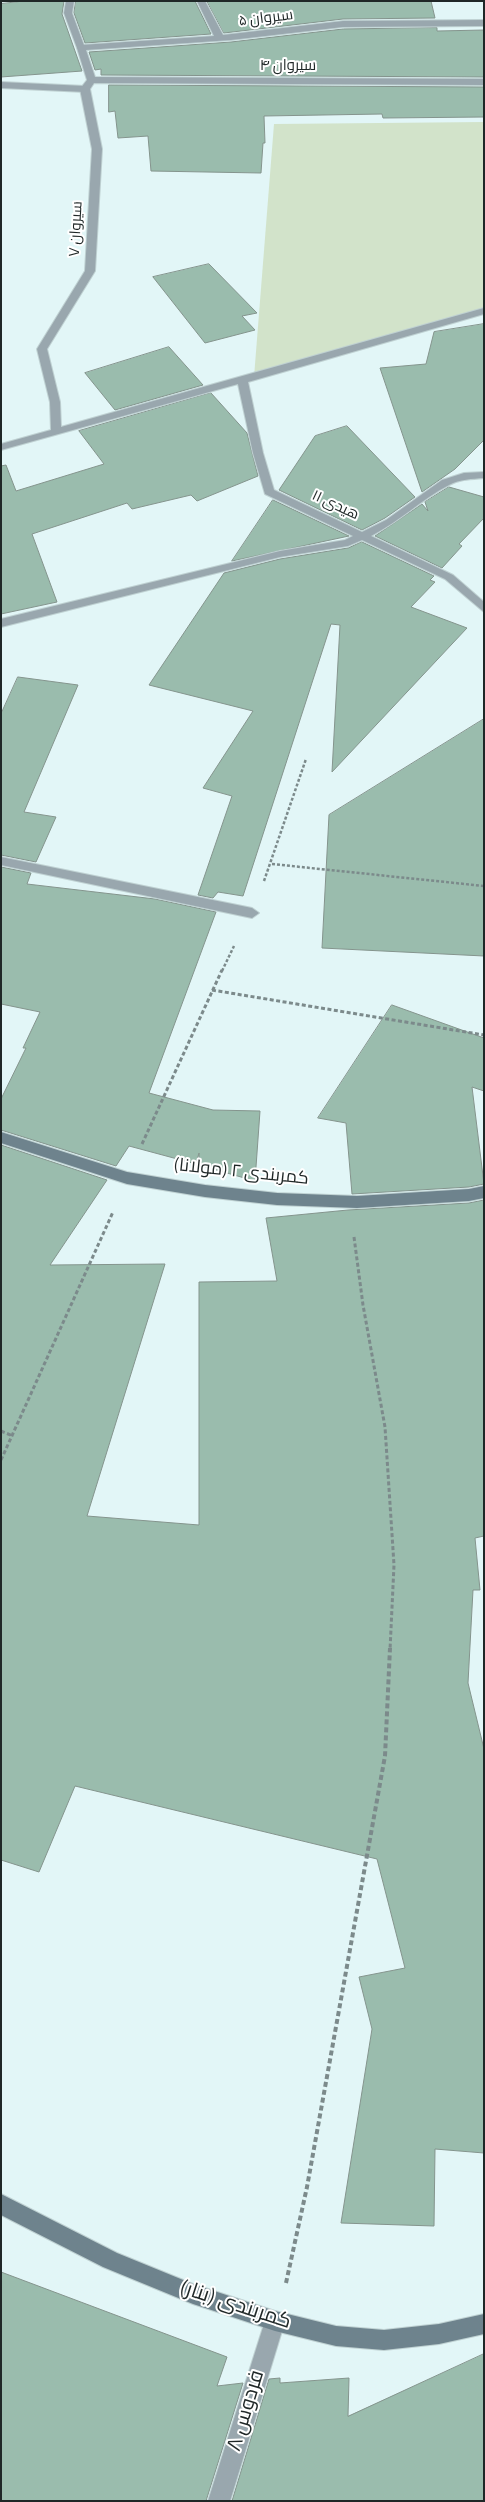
<!DOCTYPE html>
<html>
<head>
<meta charset="utf-8">
<style>
	body { margin:0 }
	#map { position:relative; width:485px; height:2502px; overflow:hidden; background:#e2f6f7; font-family:"Source Sans 3",sans-serif }
	canvas { display:block }
	.frame { position:absolute; inset:0; border:2px solid #1f2727; pointer-events:none }
</style>
</head>
<body>
<div id="map">
<canvas width="485" height="2502"></canvas>
<div class="frame"></div>
</div>
<script>
const ctx = document.querySelector('canvas').getContext('2d');
ctx.lineJoin = 'round';
function fillPath(path, color) { ctx.fillStyle = color; ctx.fill(path, 'evenodd'); }
function strokePath(path, color, width, dash) { ctx.strokeStyle = color; ctx.lineWidth = width; ctx.lineCap = dash ? 'butt' : 'round'; ctx.setLineDash(dash || []); ctx.stroke(path); }
function drawText(font, color, halo, rows, align = 'center') {
  ctx.font = font + ' "Source Sans 3",Cairo,sans-serif'; ctx.lineWidth = 4; ctx.setLineDash([]); ctx.textBaseline = 'middle'; ctx.strokeStyle = halo; ctx.fillStyle = color; for (const [text, x, y, turn = 0] of rows) {
    ctx.save(); ctx.translate(x, y); ctx.rotate((+turn || 0) * Math.PI / 180); ctx.textAlign = isNaN(turn) ? turn : align; if (halo) ctx.strokeText(text, 0, 0); ctx.fillText(text, 0, 0); ctx.restore();
  }
}
fillPath(new Path2D(`
	M 484,122 L 484,308 L 254,377 L 274,124 Z`), '#d2e3ca');
const building = new Path2D(`
	M 24,1 L 64,1 L 62,14 L 82,71 L 1,77 L 1,4 Z
	M 76,1 L 195,1 L 211,34 L 85,43 L 74,13 Z
	M 207,1 L 431,1 L 435,18 L 343,19 L 224,33 Z
	M 437,28 L 437,31 L 484,30 L 484,77 L 101,75 L 101,69 L 95,70 L 89,52 L 231,42 L 343,29 Z
	M 109,85 L 484,87 L 484,117 L 383,118 L 382,114 L 264,116 L 265,143 L 263,143 L 261,173 L 151,171 L 148,136 L 118,138 L 115,111 L 109,112 Z
	M 209,264 L 257,313 L 242,316 L 255,330 L 205,343 L 153,277 Z
	M 484,324 L 484,440 L 455,469 L 422,492 L 380,368 L 426,364 L 434,332 Z
	M 169,347 L 203,385 L 115,410 L 85,373 Z
	M 211,393 L 247,433 L 258,476 L 197,501 L 191,495 L 132,509 L 127,503 L 32,534 L 57,602 L 1,614 L 1,466 L 6,465 L 16,491 L 104,464 L 79,431 Z
	M 347,426 L 415,497 L 385,518 L 362,530 L 279,490 L 315,436 Z
	M 449,487 L 484,497 L 484,518 L 459,544 L 462,546 L 442,568 L 375,536 L 422,504 L 428,511 L 425,502 Z
	M 273,500 L 349,536 L 232,561 Z
	M 362,542 L 434,576 L 430,580 L 435,582 L 411,607 L 467,628 L 332,772 L 340,625 L 331,624 L 243,896 L 218,892 L 213,898 L 198,895 L 232,796 L 203,788 L 253,711 L 149,685 L 224,573 L 280,559 L 348,548 Z
	M 18,677 L 78,685 L 24,812 L 56,817 L 36,862 L 1,855 L 1,714 Z
	M 484,719 L 484,956 L 322,948 L 329,815 Z
	M 1,867 L 31,873 L 27,884 L 155,899 L 216,912 L 149,1093 L 213,1110 L 260,1111 L 255,1181 L 199,1165 L 199,1153 L 196,1164 L 129,1146 L 116,1166 L 1,1130 L 1,1099 L 26,1048 L 23,1048 L 40,1012 L 1,1004 Z
	M 392,1005 L 484,1038 L 484,1091 L 472,1087 L 484,1184 L 469,1187 L 352,1194 L 346,1123 L 318,1118 Z
	M 1,1145 L 107,1180 L 50,1265 L 165,1264 L 87,1516 L 199,1525 L 199,1282 L 277,1281 L 266,1218 L 348,1210 L 469,1203 L 484,1200 L 484,1536 L 475,1538 L 480,1590 L 473,1590 L 468,1683 L 484,1749 L 484,2153 L 435,2149 L 434,2226 L 341,2223 L 372,2029 L 359,1977 L 405,1968 L 377,1859 L 75,1786 L 39,1872 L 1,1860 Z
	M 1,2272 L 227,2357 L 217,2386 L 243,2383 L 206,2501 L 1,2501 Z
	M 484,2354 L 484,2501 L 232,2501 L 269,2379 L 280,2378 L 280,2383 L 349,2378 L 348,2416 Z`);
fillPath(building, '#9abcad');
strokePath(building, '#84948d', 1);
const lane = new Path2D(`
	M 66,1 L 74,1 L 72,13 L 85,48 L 84,50 L 77,48 L 64,13 Z
	M 1,82 L 85,86 L 90,89 L 85,92 L 1,88 Z`);
const street = new Path2D(`
	M 197,1 L 205,1 L 223,35 L 343,21 L 484,20 L 484,26 L 343,27 L 231,40 L 86,50 L 95,77 L 484,79 L 484,85 L 94,83 L 90,89 L 102,149 L 95,271 L 47,349 L 60,402 L 61,427 L 484,308 L 484,314 L 248,382 L 263,453 L 274,490 L 362,532 L 386,520 L 442,480 L 464,473 L 484,472 L 484,478 C 472,479 460,479 449,485 C 422,499 400,521 371,536 L 453,575 L 484,602 L 484,612 L 445,579 L 362,540 L 348,546 L 280,557 L 1,627 L 1,619 L 280,551 L 345,540 L 353,536 L 265,494 L 253,453 L 238,384 L 1,450 L 1,444 L 51,430 L 50,402 L 37,349 L 85,271 L 92,149 L 80,89 L 87,80 L 77,48 L 81,45 L 214,36 Z
	M 1,857 L 252,908 L 259,913 L 252,918 L 1,865 Z
	M 275,2311 L 282,2314 L 285,2321 L 230,2501 L 208,2501 L 265,2321 L 268,2314 Z`);
const secondary = new Path2D(`
	M 1,1132 L 127,1172 L 205,1185 L 277,1193 L 357,1196 L 469,1189 L 484,1186 L 484,1198 L 469,1201 L 357,1208 L 277,1205 L 205,1197 L 127,1184 L 1,1143 Z
	M 1,2194 L 117,2253 L 193,2284 L 275,2311 L 336,2326 L 384,2330 L 439,2324 L 484,2314 L 484,2334 L 439,2344 L 384,2350 L 336,2346 L 275,2331 L 193,2304 L 103,2267 L 1,2215 Z`);
strokePath(lane, '#bfd1d2', 2);
strokePath(street, '#bfd1d2', 2);
strokePath(secondary, '#bfd1d2', 2);
strokePath(new Path2D(`
	M 272,864 L 484,886
	M 264,881 L 306,759
	M 222,971 L 234,946`), '#7c8a8b', 2.5, [3, 2]);
strokePath(new Path2D(`
	M 212,990 L 484,1035
	M 142,1144 L 222,970
	M 354,1237 L 363,1305 L 385,1427 L 394,1565 L 390,1650
	M 1,1431 L 13,1436
	M 1,1460 L 113,1212`), '#7c8a8b', 3, [4, 2.5]);
strokePath(new Path2D(`
	M 286,2283 L 307,2187 L 385,1756 L 390,1648`), '#7c8a8b', 4, [5, 3]);
fillPath(lane, '#99a7ae');
fillPath(street, '#99a7ae');
fillPath(secondary, '#6e838d');
drawText('15px', '#1f2727', '#fff', [
	["سیروان ۵",266,19,-7],
	["سیروان ۴",288,67],
	["سیروان ۷",77,229,-87],
	["هیدی ۱۱",335,506,25]
]);
drawText('18px', '#1f2727', '#fff', [
	["کمربندی ۲ (مولانا)",241,1173,6]
]);
drawText('21px', '#1f2727', '#fff', [
	["کمربندی (بنار)",235,2306,18],
	["فردوس ۸",247,2411,-73]
]);
</script>
</body>
</html>
